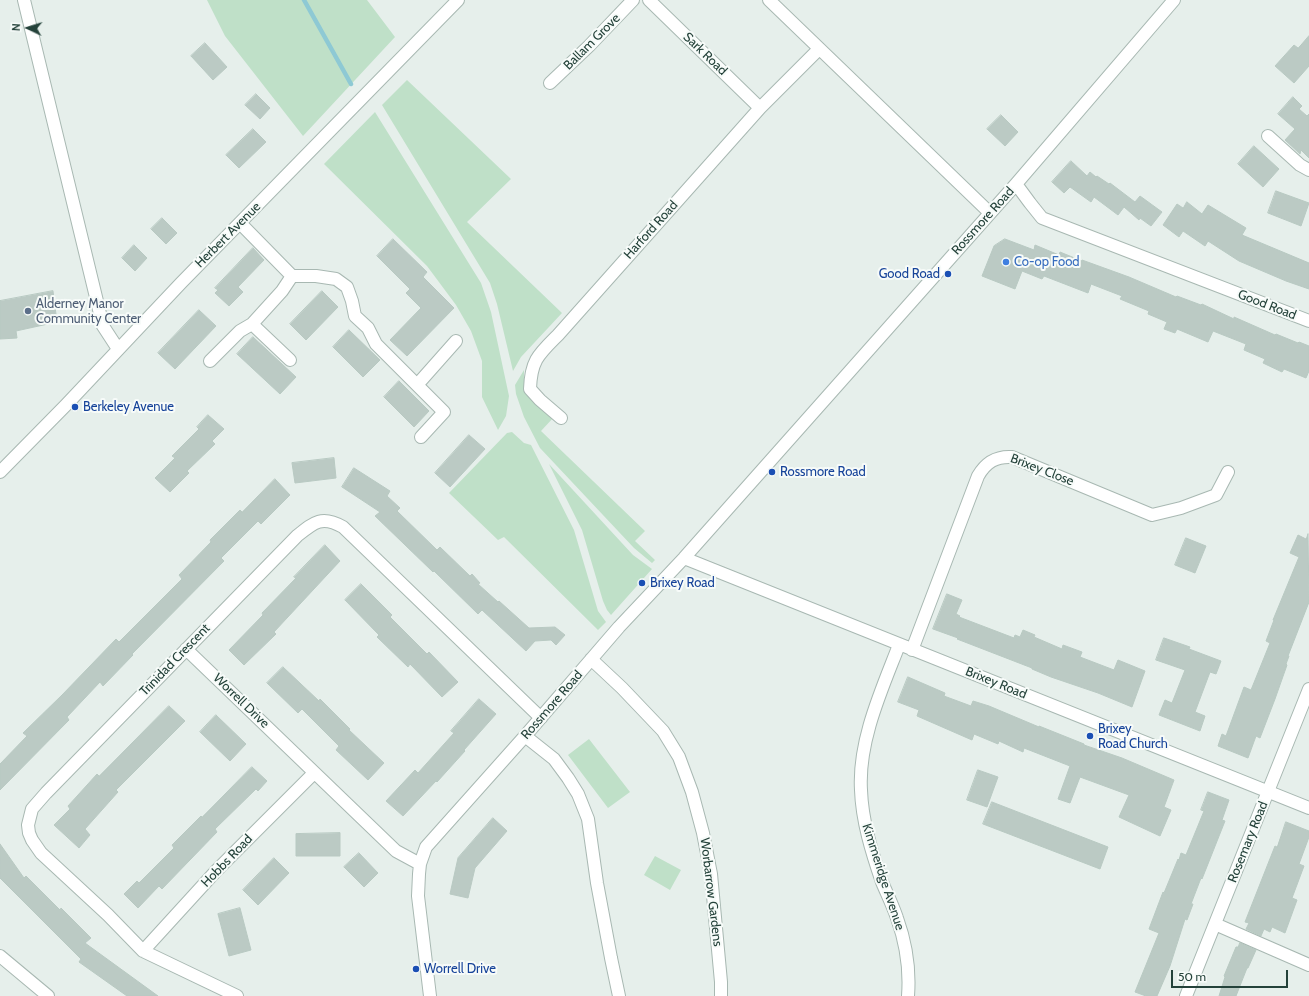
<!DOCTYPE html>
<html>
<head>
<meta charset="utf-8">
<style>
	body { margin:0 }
	#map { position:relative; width:1309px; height:996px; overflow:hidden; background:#e6efeb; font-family:Cabin,sans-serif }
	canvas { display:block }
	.north { position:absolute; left:8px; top:8px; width:40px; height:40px; -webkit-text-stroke:3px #f7fbf9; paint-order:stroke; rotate:274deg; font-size:11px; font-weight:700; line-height:16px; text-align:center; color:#24423a }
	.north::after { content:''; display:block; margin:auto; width:14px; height:18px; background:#24423a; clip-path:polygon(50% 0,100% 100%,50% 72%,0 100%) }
	.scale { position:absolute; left:1171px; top:970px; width:117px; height:18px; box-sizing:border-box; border:2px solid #24423a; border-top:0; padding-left:5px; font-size:12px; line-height:14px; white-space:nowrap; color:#24423a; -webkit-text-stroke:3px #f7fbf9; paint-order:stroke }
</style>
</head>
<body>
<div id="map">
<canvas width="1309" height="996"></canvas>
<div class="north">N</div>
<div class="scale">50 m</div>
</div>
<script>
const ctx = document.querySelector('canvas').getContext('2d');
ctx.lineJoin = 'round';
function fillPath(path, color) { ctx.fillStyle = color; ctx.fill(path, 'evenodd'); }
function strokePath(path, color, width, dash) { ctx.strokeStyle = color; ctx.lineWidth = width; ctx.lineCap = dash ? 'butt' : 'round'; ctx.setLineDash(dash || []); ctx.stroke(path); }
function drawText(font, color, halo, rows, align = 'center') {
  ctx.font = font + ' Cabin,sans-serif'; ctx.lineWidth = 4; ctx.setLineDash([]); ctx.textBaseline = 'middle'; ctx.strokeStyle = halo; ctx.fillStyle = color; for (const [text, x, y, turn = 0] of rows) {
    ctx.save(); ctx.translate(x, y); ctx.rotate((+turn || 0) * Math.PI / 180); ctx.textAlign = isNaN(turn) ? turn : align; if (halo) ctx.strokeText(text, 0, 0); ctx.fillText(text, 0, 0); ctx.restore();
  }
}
fillPath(new Path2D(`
	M 207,0 L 367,0 L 395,37 L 303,136 L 225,36 Z
	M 407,80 L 511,179 L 467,222 L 562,313 L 521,357 L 513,371 L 497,304 L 490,283 L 382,105 Z
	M 375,112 L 481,283 L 491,312 L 509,396 L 506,416 L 498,430 L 482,397 L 482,361 L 471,331 L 456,305 L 427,266 L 324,164 Z
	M 524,370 L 524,377 L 525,387 L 554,417 L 541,431 L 645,531 L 635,541 L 655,560 L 652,563 L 634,548 L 540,448 L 524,417 L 516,394 L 515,385 Z
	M 512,432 L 524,443 L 531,445 L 574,530 L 598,611 L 606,622 L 598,630 L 504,537 L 498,540 L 449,493 L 507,433 Z
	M 549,464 L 633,555 L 652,569 L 611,615 L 607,610 L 603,601 L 582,530 Z
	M 589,739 L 630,792 L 608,808 L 568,755 Z
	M 655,856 L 681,870 L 670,890 L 644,875 Z`), '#bfe0c8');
strokePath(new Path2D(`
	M 304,0 L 351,84`), '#8ec9d4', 4.5);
const building = new Path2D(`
	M 1309,36 L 1309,66 L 1294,83 L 1275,66 L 1294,45 L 1298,48 Z
	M 205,43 L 227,67 L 213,80 L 191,56 Z
	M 256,94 L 270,108 L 260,119 L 245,105 Z
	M 1293,97 L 1302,106 L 1299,109 L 1307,116 L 1309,114 L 1309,158 L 1301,150 L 1300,154 L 1285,140 L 1295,129 L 1278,114 Z
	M 1001,115 L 1018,132 L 1005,146 L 987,129 Z
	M 253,129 L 266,142 L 239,168 L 226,155 Z
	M 1254,146 L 1279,169 L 1263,187 L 1238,164 Z
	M 1071,161 L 1087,176 L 1090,172 L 1096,177 L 1097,176 L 1109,184 L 1110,183 L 1135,202 L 1140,196 L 1162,212 L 1151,226 L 1140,218 L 1139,220 L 1124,207 L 1118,215 L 1094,197 L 1091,202 L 1070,187 L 1064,193 L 1052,182 Z
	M 1276,191 L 1309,203 L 1301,226 L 1268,213 Z
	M 1187,202 L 1202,214 L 1208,205 L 1246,228 L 1242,235 L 1309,263 L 1309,289 L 1286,281 L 1239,261 L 1208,241 L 1205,246 L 1183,231 L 1179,237 L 1163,225 L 1177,204 L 1183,208 Z
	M 162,218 L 177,233 L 166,244 L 151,229 Z
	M 393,239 L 427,272 L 423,277 L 454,308 L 407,356 L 390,340 L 421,308 L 406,293 L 410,289 L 377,256 Z
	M 1005,239 L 1034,250 L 1035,245 L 1059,255 L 1060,252 L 1082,261 L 1082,260 L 1129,277 L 1176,297 L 1177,296 L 1201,305 L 1202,304 L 1234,319 L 1234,317 L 1275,335 L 1276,334 L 1298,343 L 1299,342 L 1309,346 L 1309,371 L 1306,378 L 1284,369 L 1282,372 L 1263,363 L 1265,359 L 1244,350 L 1246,344 L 1213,331 L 1208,342 L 1177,329 L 1175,333 L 1164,329 L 1167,322 L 1148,314 L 1149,311 L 1120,299 L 1122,296 L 1091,284 L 1088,293 L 1044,276 L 1042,279 L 1022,271 L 1015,289 L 982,276 L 994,246 Z
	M 134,245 L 147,258 L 135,271 L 122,258 Z
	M 253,248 L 264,260 L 238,287 L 243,292 L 229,306 L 215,293 L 218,290 L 215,288 Z
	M 53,291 L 57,322 L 16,331 L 17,338 L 0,339 L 0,301 Z
	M 322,291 L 338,307 L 306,340 L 290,324 Z
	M 199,310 L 216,326 L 175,369 L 158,353 Z
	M 349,330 L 380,360 L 363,377 L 333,347 Z
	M 253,337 L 296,377 L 280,394 L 237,354 Z
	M 399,381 L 429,411 L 414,427 L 384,397 Z
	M 208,415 L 224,429 L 212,441 L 215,444 L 187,471 L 189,473 L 170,492 L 155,478 L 175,458 L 172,456 L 199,429 L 197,427 Z
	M 469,435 L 485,449 L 450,487 L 435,473 Z
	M 334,458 L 336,478 L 295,483 L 292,463 Z
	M 354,468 L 390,491 L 387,496 L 400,508 L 397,511 L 437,550 L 440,547 L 470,576 L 472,574 L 480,583 L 478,584 L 498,602 L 499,601 L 529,628 L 555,627 L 565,635 L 556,645 L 551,640 L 535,641 L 526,651 L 482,610 L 478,614 L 434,571 L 433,572 L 375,516 L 380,512 L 342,487 Z
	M 275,479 L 290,495 L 261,524 L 258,521 L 221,558 L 224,561 L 132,654 L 133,655 L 103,686 L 100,682 L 67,717 L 69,720 L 0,790 L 0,764 L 27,736 L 23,733 L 62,695 L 116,639 L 119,642 L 182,579 L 179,575 L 211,542 L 210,540 L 240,510 L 242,512 Z
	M 1308,534 L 1309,602 L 1288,656 L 1289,656 L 1286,664 L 1287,665 L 1275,699 L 1260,738 L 1256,736 L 1248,758 L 1218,746 L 1222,734 L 1226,736 L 1244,687 L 1251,690 L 1270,643 L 1266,641 L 1274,620 L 1273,620 L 1299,557 L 1290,553 L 1298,535 L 1306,539 Z
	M 1186,538 L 1206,546 L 1195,573 L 1175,565 Z
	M 325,545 L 340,561 L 274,632 L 276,634 L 244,665 L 229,650 L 263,615 L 262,613 L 296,578 L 294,577 Z
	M 361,584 L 392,615 L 390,617 L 427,654 L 429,652 L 458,682 L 442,697 L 410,664 L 408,667 L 377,637 L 379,635 L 345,600 Z
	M 947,594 L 962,600 L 956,614 L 960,616 L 959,617 L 1014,638 L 1015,635 L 1020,637 L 1023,630 L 1035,635 L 1034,637 L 1062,649 L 1063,645 L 1082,652 L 1080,657 L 1114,670 L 1118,660 L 1145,671 L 1132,707 L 1098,693 L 1051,677 L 1032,669 L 1032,668 L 957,639 L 958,638 L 933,629 Z
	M 1164,638 L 1190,647 L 1189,649 L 1221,661 L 1216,674 L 1210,672 L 1195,712 L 1205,716 L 1200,731 L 1159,715 L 1165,700 L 1172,703 L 1185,670 L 1156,660 Z
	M 283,667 L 319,701 L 320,699 L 350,729 L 349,730 L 384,763 L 368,780 L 336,750 L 339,746 L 302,709 L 298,713 L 267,683 Z
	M 908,677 L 945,693 L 944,696 L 971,706 L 973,701 L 989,706 L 1039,727 L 1039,726 L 1084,744 L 1084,745 L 1122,758 L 1174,780 L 1164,807 L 1171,810 L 1160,836 L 1119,817 L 1129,795 L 1080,777 L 1070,803 L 1058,799 L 1070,766 L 1024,748 L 1023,752 L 999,741 L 998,744 L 974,734 L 972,740 L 917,716 L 919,710 L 898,702 Z
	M 479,699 L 496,714 L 464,750 L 465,751 L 437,782 L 436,781 L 403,816 L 386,801 L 415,770 L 418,773 L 454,733 L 451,731 Z
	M 169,706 L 185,721 L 116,790 L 118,792 L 85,829 L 90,835 L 79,848 L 54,825 L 70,809 L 68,806 L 97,774 L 99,776 Z
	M 216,715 L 246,744 L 230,761 L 200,732 Z
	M 252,767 L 267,781 L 258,791 L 256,789 L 215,829 L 217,832 L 162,889 L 159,886 L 138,908 L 124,894 L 137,881 L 139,883 L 174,848 L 172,845 L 201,816 L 202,817 Z
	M 978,770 L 998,777 L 987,807 L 967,800 Z
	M 1208,792 L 1229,800 L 1222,820 L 1225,821 L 1202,879 L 1201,878 L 1191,904 L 1193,904 L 1187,920 L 1185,919 L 1170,966 L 1157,996 L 1146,996 L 1135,992 L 1159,933 L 1149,929 L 1163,892 L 1164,893 L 1178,859 L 1179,860 L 1181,853 L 1186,855 L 1204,811 L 1201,810 Z
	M 992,802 L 1108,847 L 1100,869 L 983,824 Z
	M 493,818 L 507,831 L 475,868 L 468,898 L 450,894 L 458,858 Z
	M 1286,822 L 1309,831 L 1309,837 L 1299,864 L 1304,866 L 1292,898 L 1297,900 L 1285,933 L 1272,927 L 1270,932 L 1264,929 L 1261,936 L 1246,929 L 1249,923 L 1245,922 L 1275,846 L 1277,847 Z
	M 340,833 L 340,856 L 296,856 L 296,834 Z
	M 0,844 L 24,878 L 26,876 L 60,910 L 61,908 L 91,938 L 85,943 L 158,996 L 127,996 L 79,962 L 81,959 L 0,878 Z
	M 359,853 L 378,873 L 364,887 L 344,867 Z
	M 274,858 L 289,873 L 258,905 L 243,890 Z
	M 240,908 L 251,950 L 229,956 L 218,914 Z
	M 1240,943 L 1256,950 L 1248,968 L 1247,968 L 1236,996 L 1219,996 L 1225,977 L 1224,976 L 1236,947 L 1238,947 Z`);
fillPath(building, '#bbcac4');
strokePath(building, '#b8c9c2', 1);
const minor = new Path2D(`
	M 24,0 L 103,326 L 118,349
	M 649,0 L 760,108
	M 769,0 L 990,213
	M 550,83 L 589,46 L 633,0
	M 1268,136 L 1300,165 L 1309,170
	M 1016,184 L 1030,203 L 1042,218 L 1309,321
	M 292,276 L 316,276 L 336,279 L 347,287 L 352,301 L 355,316 L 368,328 L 376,344 L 444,412 L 421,437
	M 252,324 L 290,360
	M 210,361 L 240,331 L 252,324 L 282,291 L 292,276 L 240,223
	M 417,385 L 456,341
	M 561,418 L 540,400 L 530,389 C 531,360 539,354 558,335 L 760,108 L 819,49
	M 0,472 L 66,405 L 181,283 L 458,0
	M 684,558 L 1309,808
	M 899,645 C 882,689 858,741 861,790 C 862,821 872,853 882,882 C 887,894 893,906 897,918 C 906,943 910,970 908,996
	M 186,649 L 396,851 L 420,864
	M 912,650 L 978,476 C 986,462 996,456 1012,457 L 1152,515 L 1181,508 L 1216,495 L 1228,472
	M 591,659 L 622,688 L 663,731 L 679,757 L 692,792 L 703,833 L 711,874 L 721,982 L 721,996
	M 525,736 L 554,759 L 568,778 L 578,794 L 588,819 L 597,883 L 611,958 L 619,996
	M 1215,924 L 1309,965
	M 143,951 L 216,871 L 314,773
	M 0,956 L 48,996
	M 237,996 L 143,951 L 108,915 L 41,853 L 32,840 L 29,833 L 28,825 L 32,809 L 46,793 L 297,536 C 314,522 322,515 343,527 L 541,718
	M 430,996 L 418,896 L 419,874 L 420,864 L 426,847 L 525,736 L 619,627 L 684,558 L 1016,184 L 1174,0
	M 1186,996 L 1309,689`);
strokePath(minor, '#a8b8b2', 14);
strokePath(minor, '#fff', 12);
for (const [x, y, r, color] of [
	[1006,262,4,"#3f7fe0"],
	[948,274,4,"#1a4fb4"],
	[28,311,4,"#5c6f8a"],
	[75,407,4,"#1a4fb4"],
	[772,472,4,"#1a4fb4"],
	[642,583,4,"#1a4fb4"],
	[1090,736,4,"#1a4fb4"],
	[416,969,4,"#1a4fb4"]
]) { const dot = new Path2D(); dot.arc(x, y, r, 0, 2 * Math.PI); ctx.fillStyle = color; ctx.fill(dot); strokePath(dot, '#f7fbf9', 1.5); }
drawText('13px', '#24423a', '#f7fbf9', [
	["Ballam Grove",592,42,-45],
	["Sark Road",705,54,44],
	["Rossmore Road",983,221,-48],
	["Harford Road",651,230,-48],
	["Herbert Avenue",228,235,-45],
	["Good Road",1267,305,21],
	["Brixey Close",1042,470,21],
	["Trinidad Crescent",175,660,-46],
	["Brixey Road",996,683,22],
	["Worrell Drive",241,701,44],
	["Rossmore Road",552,705,-49],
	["Rosemary Road",1248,842,-68],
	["Hobbs Road",227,861,-46],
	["Kimmeridge Avenue",883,877,72],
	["Worbarrow Gardens",711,892,83]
]);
drawText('13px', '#366cbe', '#f7fbf9', [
	["Co-op Food",1014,262]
], 'left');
drawText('13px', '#164399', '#f7fbf9', [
	["Good Road",940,274,"right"],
	["Berkeley Avenue",83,407],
	["Rossmore Road",780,472],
	["Brixey Road",650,583],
	["Brixey",1098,729],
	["Road Church",1098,744],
	["Worrell Drive",424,969]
], 'left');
drawText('13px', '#4e5e75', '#f7fbf9', [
	["Alderney Manor",36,304],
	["Community Center",36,319]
], 'left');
</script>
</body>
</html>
